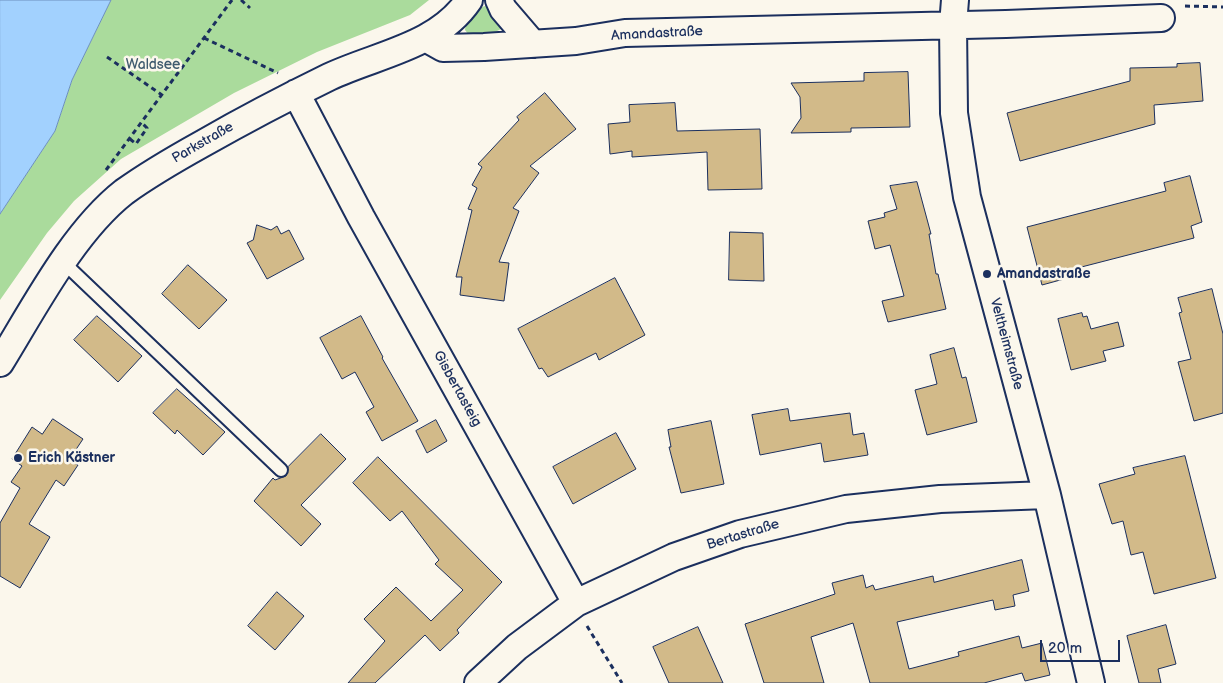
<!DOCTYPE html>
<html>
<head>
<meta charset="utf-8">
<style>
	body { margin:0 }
	#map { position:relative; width:1223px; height:683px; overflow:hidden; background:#fbf7ec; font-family:"Balsamiq Sans",sans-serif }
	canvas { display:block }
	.scale { position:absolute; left:1040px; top:640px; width:80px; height:22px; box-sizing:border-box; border:2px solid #1b2f5e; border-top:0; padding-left:6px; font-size:15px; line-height:18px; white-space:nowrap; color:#1b2f5e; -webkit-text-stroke:4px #fbf7ec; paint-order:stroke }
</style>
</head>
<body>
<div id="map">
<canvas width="1223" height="683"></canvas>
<div class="scale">20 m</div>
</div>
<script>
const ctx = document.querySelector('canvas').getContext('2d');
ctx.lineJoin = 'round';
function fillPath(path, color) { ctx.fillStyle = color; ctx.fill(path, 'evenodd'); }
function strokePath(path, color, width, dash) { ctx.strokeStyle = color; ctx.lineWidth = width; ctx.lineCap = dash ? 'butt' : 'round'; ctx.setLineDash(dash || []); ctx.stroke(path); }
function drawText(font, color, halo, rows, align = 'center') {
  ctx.font = font + ' "Balsamiq Sans",sans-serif'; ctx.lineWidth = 5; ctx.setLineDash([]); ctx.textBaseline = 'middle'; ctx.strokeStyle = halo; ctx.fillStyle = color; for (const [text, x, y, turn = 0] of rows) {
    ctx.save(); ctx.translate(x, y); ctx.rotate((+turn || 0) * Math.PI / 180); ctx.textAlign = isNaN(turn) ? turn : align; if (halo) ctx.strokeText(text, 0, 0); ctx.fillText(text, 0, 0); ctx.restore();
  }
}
fillPath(new Path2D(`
	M 111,0 L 429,0 L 410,15 L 317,52 L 234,93 L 121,159 L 74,201 L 47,233 L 0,300 L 0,214 L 55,131 L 72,80 Z
	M 485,6 C 493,9 502,21 501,29 L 493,33 L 469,35 L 465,30 C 466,22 477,8 485,6 Z`), '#aadb9c');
const water = new Path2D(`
	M 0,0 L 111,0 L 72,80 L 55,131 L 0,214 Z`);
fillPath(water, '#a2d1fe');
strokePath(water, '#6c90be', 1);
const building = new Path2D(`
	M 1200,63 L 1203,101 L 1154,105 L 1155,124 L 1020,161 L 1007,113 L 1130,81 L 1130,68 L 1177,67 L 1177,64 Z
	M 908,72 L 910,127 L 851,128 L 851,132 L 791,133 L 801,118 L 800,97 L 791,83 L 864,81 L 864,73 Z
	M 545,93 L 576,129 L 530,166 L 539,173 L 513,208 L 519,211 L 499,262 L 509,263 L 504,301 L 460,295 L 462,277 L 456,277 L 472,210 L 468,209 L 477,188 L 472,185 L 482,167 L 478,164 L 519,120 L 517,117 Z
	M 675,103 L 677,131 L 760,129 L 762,189 L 708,190 L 707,152 L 632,157 L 632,151 L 610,154 L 608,124 L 630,122 L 629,105 Z
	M 1190,176 L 1202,222 L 1191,226 L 1194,238 L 1062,272 L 1064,279 L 1042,285 L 1027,227 L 1166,191 L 1164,183 Z
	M 917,182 L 931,234 L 929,234 L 936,274 L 938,274 L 946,309 L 888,322 L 882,301 L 904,296 L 890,245 L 875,249 L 868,221 L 885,217 L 884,213 L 897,209 L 890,186 Z
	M 257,225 L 271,230 L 277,226 L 281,234 L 289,230 L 304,259 L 267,279 L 247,243 L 253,240 Z
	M 730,232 L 763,233 L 764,281 L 729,280 Z
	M 188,265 L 227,300 L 199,329 L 162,294 Z
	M 615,278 L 645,335 L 599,360 L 596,353 L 548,377 L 542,368 L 539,369 L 518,329 Z
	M 1212,289 L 1223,334 L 1223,413 L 1194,421 L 1178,362 L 1191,359 L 1179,313 L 1182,312 L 1178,298 Z
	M 1082,313 L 1083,317 L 1087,316 L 1091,329 L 1118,322 L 1124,346 L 1103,351 L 1106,361 L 1071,370 L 1058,319 Z
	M 97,316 L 142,356 L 118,382 L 74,340 Z
	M 361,316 L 383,357 L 382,358 L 418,421 L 382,441 L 366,412 L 374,407 L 355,372 L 342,379 L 320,338 Z
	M 954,348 L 962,378 L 966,377 L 977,422 L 927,435 L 915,390 L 937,384 L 930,355 Z
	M 177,389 L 225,432 L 203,455 L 177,430 L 175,434 L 153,413 Z
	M 788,409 L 790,421 L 850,413 L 853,435 L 864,433 L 868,455 L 824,462 L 821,443 L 760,455 L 752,415 Z
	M 53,419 L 83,439 L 69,460 L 78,465 L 64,486 L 56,480 L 29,524 L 50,537 L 20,588 L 0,576 L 0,523 L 20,488 L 11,482 L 22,466 L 12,459 L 32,427 L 42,434 Z
	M 436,420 L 447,441 L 427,453 L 416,431 Z
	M 711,421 L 724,484 L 681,493 L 669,447 L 671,447 L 668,430 Z
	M 616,433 L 636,469 L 573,504 L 553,467 Z
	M 321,434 L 346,459 L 301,505 L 321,524 L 301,546 L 254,501 L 273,478 L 275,480 L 286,476 L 288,467 Z
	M 1185,456 L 1216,578 L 1154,594 L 1143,552 L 1131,555 L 1123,521 L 1112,524 L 1099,484 L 1135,474 L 1133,468 Z
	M 378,457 L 502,582 L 457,630 L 459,633 L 440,651 L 425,635 L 375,683 L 348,683 L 385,641 L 364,619 L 396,587 L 431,621 L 463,590 L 435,564 L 439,560 L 402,511 L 390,521 L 353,483 Z
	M 1022,560 L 1029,591 L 1013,595 L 1015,606 L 995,610 L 993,600 L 897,622 L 909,669 L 959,656 L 958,652 L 1019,636 L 1022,648 L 1042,643 L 1050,675 L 1025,681 L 1022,673 L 984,683 L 870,683 L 853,623 L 811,637 L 824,683 L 764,683 L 745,624 L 835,594 L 832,583 L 863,575 L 866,588 L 873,585 L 875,590 L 933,576 L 934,582 Z
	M 277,592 L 304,616 L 275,650 L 248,626 Z
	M 1166,625 L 1176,664 L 1158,669 L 1161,683 L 1139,683 L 1127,636 Z
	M 698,627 L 723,683 L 669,683 L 653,647 Z`);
fillPath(building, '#d2ba89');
strokePath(building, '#1b2f5e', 1);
const service = new Path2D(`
	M 63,262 L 281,470`);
const minor = new Path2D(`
	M 499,0 L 503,9 L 533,44
	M 955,0 L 953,25 L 954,113 L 967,197 L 1047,495 L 1091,683
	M 427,39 L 443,48 L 484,47 L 576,41 L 625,33 L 1006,24 L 1161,18
	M 296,93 L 361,217 L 576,603
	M 0,363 C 34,308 73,232 124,192 C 149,174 175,159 202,144 C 244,120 286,98 329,77 C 378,54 437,47 469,0
	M 478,683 L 517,647 L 576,603 L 674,557 L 740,534 L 846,509 L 940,499 L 1047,495`);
strokePath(service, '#1b2f5e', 16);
strokePath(minor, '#1b2f5e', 30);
strokePath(new Path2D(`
	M 241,0 L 250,8
	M 1185,6 L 1223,7
	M 204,38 L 278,73
	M 107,57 L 162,95
	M 130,139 L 136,144 L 147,128 L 142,123
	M 106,170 L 232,0
	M 587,626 L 622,683`), '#1b2f5e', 3, [5, 4]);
strokePath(service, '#fbf7ec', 12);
strokePath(minor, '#fbf7ec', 26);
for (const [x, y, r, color] of [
	[987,274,5,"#1b2f5e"],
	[18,458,5,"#1b2f5e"]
]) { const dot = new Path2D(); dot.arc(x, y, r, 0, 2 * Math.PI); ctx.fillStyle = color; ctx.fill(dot); strokePath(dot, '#fbf7ec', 2); }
drawText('14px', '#1b2f5e', '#fbf7ec', [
	["Amandastraße",657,34,-3],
	["Parkstraße",203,143,-30],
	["Veltheimstraße",1006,344,75],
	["Gisbertasteig",457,389,61],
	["Bertastraße",743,535,-17]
]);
drawText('14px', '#3f5a6e', '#fbf7ec', [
	["Waldsee",153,65]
]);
drawText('bold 14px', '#1b2f5e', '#fbf7ec', [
	["Amandastraße",997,274],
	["Erich Kästner",28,458]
], 'left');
</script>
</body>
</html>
